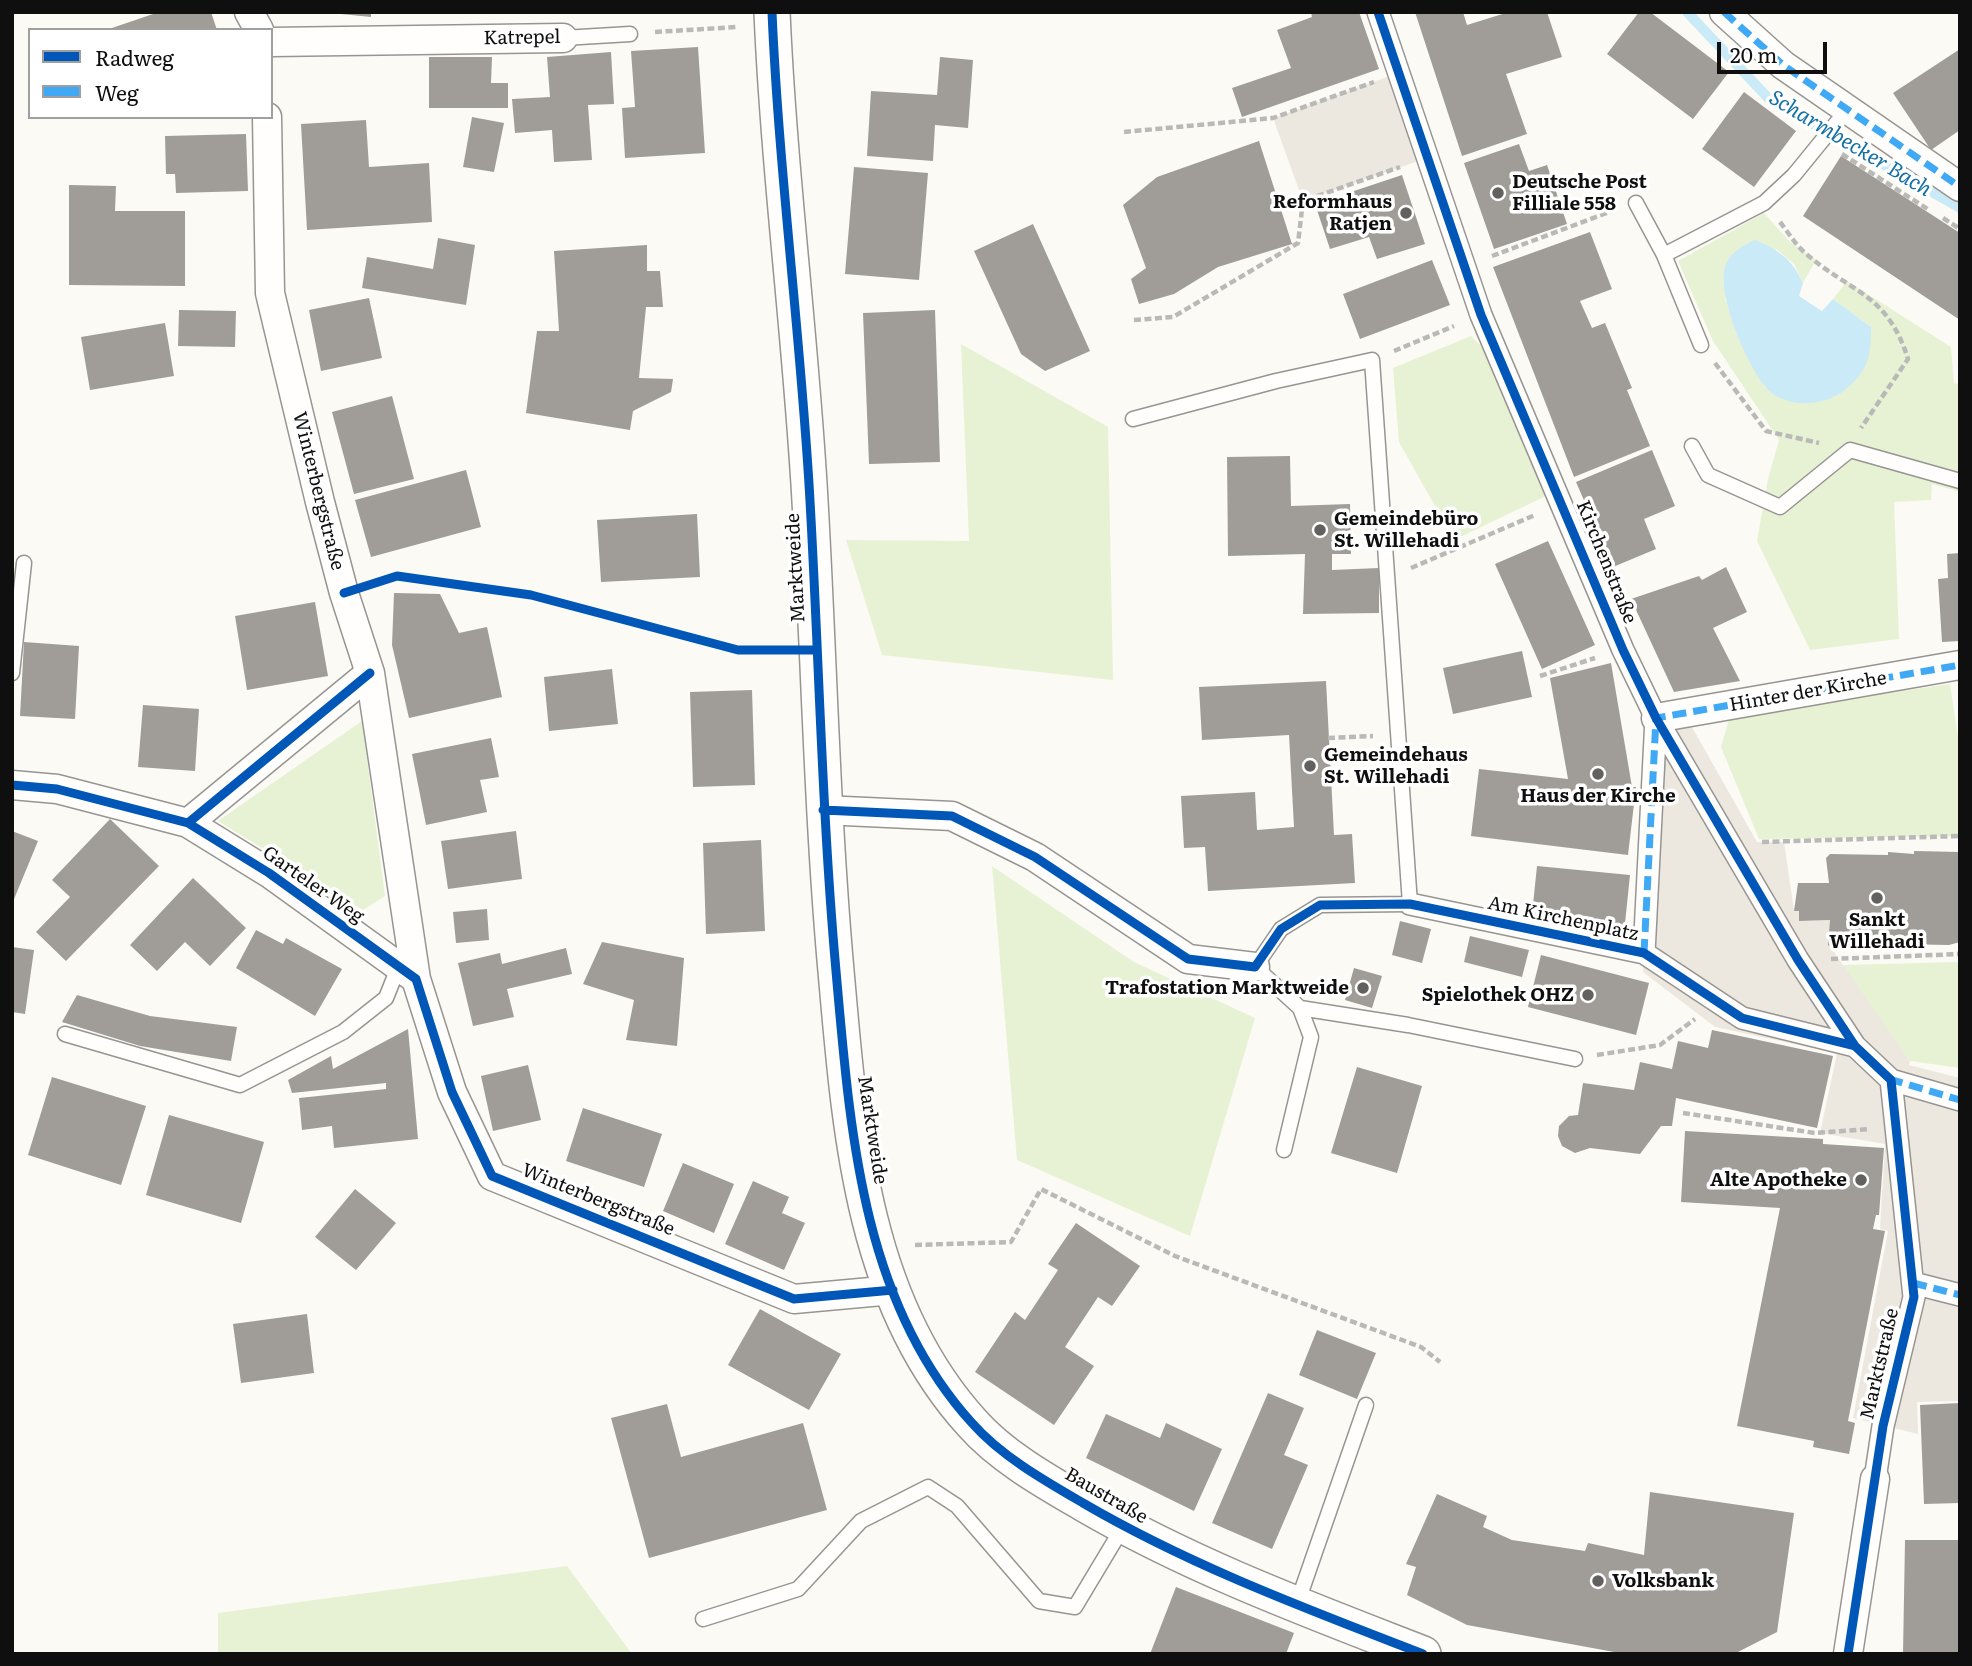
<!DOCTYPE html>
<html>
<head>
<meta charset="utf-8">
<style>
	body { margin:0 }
	#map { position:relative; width:1972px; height:1666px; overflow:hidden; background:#fcfaf4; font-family:Literata,serif }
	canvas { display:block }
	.frame { position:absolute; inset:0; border:14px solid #0f0f0f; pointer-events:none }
	.legend { position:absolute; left:28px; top:28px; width:245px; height:91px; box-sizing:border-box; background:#fff; border:2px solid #9f9f9f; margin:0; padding:9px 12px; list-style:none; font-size:21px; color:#0f0f0f }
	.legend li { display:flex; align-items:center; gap:14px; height:35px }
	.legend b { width:35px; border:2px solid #9f9f9f }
	.scale { position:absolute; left:1717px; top:42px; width:110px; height:32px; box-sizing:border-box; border:4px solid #0f0f0f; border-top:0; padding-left:9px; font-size:21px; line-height:24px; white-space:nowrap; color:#0f0f0f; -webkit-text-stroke:5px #fff; paint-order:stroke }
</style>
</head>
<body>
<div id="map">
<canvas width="1972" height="1666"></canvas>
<div class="frame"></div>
<ul class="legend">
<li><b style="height:9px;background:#0057b8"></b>Radweg</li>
<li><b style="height:9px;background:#3fa9f5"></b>Weg</li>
</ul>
<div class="scale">20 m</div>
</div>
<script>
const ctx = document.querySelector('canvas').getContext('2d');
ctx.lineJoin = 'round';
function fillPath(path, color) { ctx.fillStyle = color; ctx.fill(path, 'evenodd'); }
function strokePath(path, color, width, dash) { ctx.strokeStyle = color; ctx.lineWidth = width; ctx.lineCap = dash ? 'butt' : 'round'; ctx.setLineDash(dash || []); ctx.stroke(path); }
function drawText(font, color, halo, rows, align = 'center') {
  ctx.font = font + ' Literata,serif'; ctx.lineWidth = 7; ctx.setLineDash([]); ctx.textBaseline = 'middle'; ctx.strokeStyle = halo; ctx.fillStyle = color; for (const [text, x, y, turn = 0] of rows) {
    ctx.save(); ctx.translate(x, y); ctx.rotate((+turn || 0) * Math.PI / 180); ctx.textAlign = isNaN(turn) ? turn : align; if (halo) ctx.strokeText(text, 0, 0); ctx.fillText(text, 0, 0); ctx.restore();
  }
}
fillPath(new Path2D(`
	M 1764,213 L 1789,241 L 1816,260 L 1803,283 L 1794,264 L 1776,249 L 1725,298 L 1737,334 L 1765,387 L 1871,327 L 1833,299 L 1847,281 L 1951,347 L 1954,383 L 1960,385 L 1960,492 L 1932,484 L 1931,500 L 1894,502 L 1899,639 L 1810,650 L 1757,541 L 1768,479 L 1779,440 L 1713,341 L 1678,261 Z
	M 1471,336 L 1492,357 L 1535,455 L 1535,472 L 1546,496 L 1454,540 L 1399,442 L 1393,368 Z
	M 961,344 L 1108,427 L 1113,680 L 882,655 L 846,540 L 969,541 Z
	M 1950,684 L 1960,750 L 1960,836 L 1759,839 L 1721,747 L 1730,716 Z
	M 362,721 L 385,896 L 363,910 L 218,821 Z
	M 992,866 L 1134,962 L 1255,1018 L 1190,1236 L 1017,1160 Z
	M 1960,962 L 1960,1068 L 1910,1061 L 1842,965 Z
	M 567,1566 L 632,1654 L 218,1654 L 218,1613 Z`), '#e7f2d4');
fillPath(new Path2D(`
	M 1398,73 L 1427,158 L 1303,201 L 1273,118 Z
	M 1684,713 L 1757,842 L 1784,842 L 1794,910 L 1799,911 L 1799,921 L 1830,920 L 1829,945 L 1910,1061 L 1909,1065 L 1960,1078 L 1960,1401 L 1917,1402 L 1918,1434 L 1853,1418 L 1888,1231 L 1880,1229 L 1885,1144 L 1820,1133 L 1837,1053 L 1715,1027 L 1643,972 L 1656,718 Z`), '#ece8df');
fillPath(new Path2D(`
	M 1755,240 C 1779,250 1792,259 1803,283 L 1799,296 L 1822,311 L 1833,299 L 1871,327 C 1871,358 1868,372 1842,392 C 1820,408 1781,408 1764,385 C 1746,362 1715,292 1726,264 C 1731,252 1744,245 1755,240 Z`), '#caeaf7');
strokePath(new Path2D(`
	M 1687,12 L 1770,100 L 1960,208`), '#caeaf7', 10);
fillPath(new Path2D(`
	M 159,12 L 211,12 L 217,30 L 106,30 Z
	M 321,12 L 371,12 L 371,17 Z
	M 1311,12 L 1359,12 L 1379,69 L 1242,117 L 1232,88 L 1291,68 L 1277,30 L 1312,17 Z
	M 1415,12 L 1463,12 L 1467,25 L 1509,12 L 1547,12 L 1562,57 L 1506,74 L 1527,134 L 1462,156 Z
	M 1639,12 L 1650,12 L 1729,72 L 1693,119 L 1607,54 Z
	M 698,47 L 705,153 L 625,158 L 622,108 L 635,107 L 631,51 Z
	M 1960,49 L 1960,130 L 1931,150 L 1893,93 Z
	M 611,52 L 614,104 L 588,105 L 592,160 L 554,162 L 552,130 L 515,133 L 512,99 L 550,97 L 547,57 Z
	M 429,57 L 492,57 L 491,83 L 508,83 L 508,108 L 429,108 Z
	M 940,57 L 973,60 L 968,128 L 935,125 L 933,161 L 867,156 L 871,91 L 937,95 Z
	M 1744,92 L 1796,131 L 1754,187 L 1702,149 Z
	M 472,117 L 504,123 L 494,172 L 463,167 Z
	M 366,120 L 369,167 L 429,163 L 432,222 L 307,230 L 301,124 Z
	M 246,134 L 248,191 L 176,193 L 175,174 L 166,174 L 165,136 Z
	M 1259,141 L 1292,244 L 1218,267 L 1174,294 L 1139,304 L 1131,279 L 1146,268 L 1123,205 L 1157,177 Z
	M 1519,144 L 1529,171 L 1547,165 L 1567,224 L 1494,249 L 1464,163 Z
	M 1841,156 L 1960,233 L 1960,320 L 1803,216 Z
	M 854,167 L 928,173 L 919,280 L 845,274 Z
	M 1402,175 L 1425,244 L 1377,259 L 1369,237 L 1330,249 L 1315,204 Z
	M 69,185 L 116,186 L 115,211 L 185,211 L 185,286 L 69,285 Z
	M 1033,224 L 1090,351 L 1045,371 L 1021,354 L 974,251 Z
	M 1590,232 L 1612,289 L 1580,301 L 1592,328 L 1605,323 L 1632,388 L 1627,390 L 1650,446 L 1574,477 L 1493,267 Z
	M 438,238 L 475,245 L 466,305 L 362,288 L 367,257 L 433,269 Z
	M 647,245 L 647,271 L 660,271 L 663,307 L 646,307 L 639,378 L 673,379 L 671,392 L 633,411 L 630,430 L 526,413 L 537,331 L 559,331 L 554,251 Z
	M 1432,260 L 1450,305 L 1360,339 L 1343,294 Z
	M 369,298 L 382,358 L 321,371 L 309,310 Z
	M 179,310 L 236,311 L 235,347 L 178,346 Z
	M 935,310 L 940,462 L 869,464 L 863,313 Z
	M 165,323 L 174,376 L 90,390 L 81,337 Z
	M 392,396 L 414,479 L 354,494 L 332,412 Z
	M 1652,450 L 1675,506 L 1644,519 L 1656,549 L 1613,567 L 1576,482 Z
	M 1290,456 L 1291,506 L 1350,504 L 1351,554 L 1332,554 L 1332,570 L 1379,568 L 1379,613 L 1303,614 L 1305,554 L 1228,556 L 1227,457 Z
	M 466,470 L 481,527 L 371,557 L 355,500 Z
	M 697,514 L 700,577 L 601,582 L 597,520 Z
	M 1548,541 L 1595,645 L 1542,669 L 1495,564 Z
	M 1960,553 L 1960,641 L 1942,642 L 1938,579 L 1948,578 L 1947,554 Z
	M 1726,567 L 1747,612 L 1713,628 L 1740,681 L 1674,692 L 1631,599 L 1699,576 L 1702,580 Z
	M 394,593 L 440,594 L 459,633 L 487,627 L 502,697 L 409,718 L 392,645 Z
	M 315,602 L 328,676 L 247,690 L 235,616 Z
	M 24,642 L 79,646 L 75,719 L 20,716 Z
	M 1522,651 L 1532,697 L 1453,714 L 1443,668 Z
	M 1611,663 L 1632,787 L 1636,787 L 1628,855 L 1471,836 L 1479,769 L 1568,779 L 1550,678 Z
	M 612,669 L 618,724 L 549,731 L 544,677 Z
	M 1326,681 L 1334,835 L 1352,834 L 1355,883 L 1208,891 L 1205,847 L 1184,848 L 1181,796 L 1255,792 L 1257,830 L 1294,827 L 1289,735 L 1202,740 L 1199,687 Z
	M 752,690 L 755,785 L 693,787 L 690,692 Z
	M 143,705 L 199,709 L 195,771 L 138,767 Z
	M 491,738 L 499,777 L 480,780 L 487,812 L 426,825 L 412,754 Z
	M 110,819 L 159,866 L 66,961 L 36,932 L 70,897 L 52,880 Z
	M 12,831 L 38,841 L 12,904 Z
	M 516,831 L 522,879 L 448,889 L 441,841 Z
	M 761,840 L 765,931 L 706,934 L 703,843 Z
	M 1914,851 L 1960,852 L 1960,942 L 1949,945 L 1896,944 L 1896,947 L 1891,947 L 1890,944 L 1832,948 L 1828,945 L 1830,920 L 1799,921 L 1799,911 L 1794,911 L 1798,883 L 1829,883 L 1826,858 L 1830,854 L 1888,855 L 1888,852 L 1914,854 Z
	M 1537,866 L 1630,875 L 1624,933 L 1531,924 Z
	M 193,878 L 246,928 L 210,966 L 185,942 L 157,971 L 130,945 Z
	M 487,909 L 489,940 L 456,943 L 453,912 Z
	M 1400,921 L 1431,929 L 1422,963 L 1392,955 Z
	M 256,930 L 283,944 L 286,938 L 342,969 L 315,1016 L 236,968 Z
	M 1470,936 L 1529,950 L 1522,977 L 1464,962 Z
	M 602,942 L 684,958 L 677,1046 L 626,1040 L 634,1000 L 583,984 Z
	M 12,947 L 34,950 L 25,1014 L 12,1012 Z
	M 566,948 L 572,974 L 507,989 L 514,1017 L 473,1026 L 458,963 L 500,953 L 502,964 Z
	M 1541,955 L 1649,983 L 1636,1035 L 1528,1007 Z
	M 1354,968 L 1382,976 L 1372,1008 L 1345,1000 Z
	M 77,995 L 150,1016 L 237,1027 L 231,1061 L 140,1046 L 62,1022 Z
	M 408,1029 L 418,1139 L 334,1148 L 332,1126 L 302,1130 L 299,1098 L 386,1089 L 386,1083 L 292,1093 L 288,1080 L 331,1056 L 333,1069 Z
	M 1712,1030 L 1833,1056 L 1817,1128 L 1676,1098 L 1672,1126 L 1661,1126 L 1640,1154 L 1590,1148 L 1575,1153 L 1562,1146 L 1558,1136 L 1559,1126 L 1569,1116 L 1578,1115 L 1583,1083 L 1634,1090 L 1640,1062 L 1672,1069 L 1678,1041 L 1708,1048 Z
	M 528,1065 L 541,1120 L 493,1131 L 481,1076 Z
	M 1357,1067 L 1422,1086 L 1397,1173 L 1331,1153 Z
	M 52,1077 L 146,1106 L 121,1185 L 28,1155 Z
	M 583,1108 L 662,1134 L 644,1187 L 566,1161 Z
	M 169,1115 L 264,1142 L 241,1223 L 146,1195 Z
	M 1685,1131 L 1823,1139 L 1823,1144 L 1884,1148 L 1879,1215 L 1876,1215 L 1873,1229 L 1885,1231 L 1848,1421 L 1855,1423 L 1849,1454 L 1813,1447 L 1814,1441 L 1737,1426 L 1780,1208 L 1681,1202 Z
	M 683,1163 L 734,1184 L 714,1233 L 663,1211 Z
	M 753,1181 L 789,1197 L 782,1213 L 805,1223 L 784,1270 L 725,1244 Z
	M 355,1189 L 396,1223 L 356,1270 L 315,1237 Z
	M 1076,1223 L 1140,1266 L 1112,1306 L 1098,1297 L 1065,1347 L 1094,1366 L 1054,1425 L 975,1372 L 1015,1312 L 1025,1320 L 1058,1270 L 1048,1264 Z
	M 760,1309 L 841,1354 L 809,1410 L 728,1365 Z
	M 307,1314 L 314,1373 L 241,1383 L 233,1324 Z
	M 1317,1330 L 1376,1353 L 1357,1399 L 1299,1375 Z
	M 1268,1393 L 1304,1408 L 1284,1455 L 1308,1465 L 1272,1549 L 1212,1523 Z
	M 1960,1403 L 1960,1503 L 1924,1504 L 1920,1405 Z
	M 667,1404 L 681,1457 L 803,1423 L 827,1510 L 649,1558 L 611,1418 Z
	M 1106,1414 L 1160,1438 L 1166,1423 L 1222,1449 L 1194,1511 L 1086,1458 Z
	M 1650,1492 L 1794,1513 L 1777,1632 L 1734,1654 L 1625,1654 L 1467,1625 L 1407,1595 L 1416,1567 L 1406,1564 L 1437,1494 L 1487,1516 L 1483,1527 L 1512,1540 L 1585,1551 L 1588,1543 L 1644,1555 Z
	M 1905,1540 L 1960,1540 L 1960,1654 L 1903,1654 Z
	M 1176,1587 L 1294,1633 L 1286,1654 L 1150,1654 Z`), '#a09d99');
const service = new Path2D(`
	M 563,38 L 630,34
	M 1636,203 L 1664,255 L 1764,203 L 1794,175 L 1847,110
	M 1664,255 L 1701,345
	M 1133,419 L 1276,381 L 1372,360 L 1410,904 L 1320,905 L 1281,929 L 1255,967 L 1300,1008 L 1311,1037 L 1284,1150
	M 1692,446 L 1708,475 L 1780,507 L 1850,450 L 1960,481
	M 12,673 L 24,563
	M 1300,1008 L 1408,1025 L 1575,1059
	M 65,1034 L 240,1085 L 343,1032 L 386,998 L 398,968
	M 1297,1604 L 1366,1405
	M 703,1619 L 798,1589 L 861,1521 L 928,1487 L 957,1506 L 1039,1601 L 1075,1607 L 1123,1527`);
const pedestrian = new Path2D(`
	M 1378,12 L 1481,315 L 1623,650 L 1656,718 L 1798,960 L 1855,1046 L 1891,1080 L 1960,1100
	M 1410,904 L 1644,953 L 1742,1018 L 1855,1046
	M 1644,953 L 1656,718
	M 1913,1283 L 1960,1295
	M 1875,1479 L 1883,1426 L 1914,1297 L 1891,1080`);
const minor = new Path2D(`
	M 249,12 L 259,30
	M 1724,12 L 1783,65 L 1960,187
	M 271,42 L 563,38
	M 267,117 L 270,293 L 320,502 L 344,593 L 370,673 L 416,979 L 452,1092 L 492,1176 L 794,1299 L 893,1290
	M 1656,718 L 1960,665
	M 12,785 L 57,789 L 188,823 L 269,873 L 416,979
	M 823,810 L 952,816 L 1035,857 L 1188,959 L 1255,967
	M 188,823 L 370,673
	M 1848,1654 L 1875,1479`);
const tertiary = new Path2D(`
	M 772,12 C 779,175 801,338 810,501 C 819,658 822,815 836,971 C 850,1128 861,1301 972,1423 C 1001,1456 1045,1481 1083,1503 C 1191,1566 1307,1609 1423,1654`);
strokePath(service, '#969592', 17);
strokePath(pedestrian, '#969592', 24);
strokePath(minor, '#969592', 31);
strokePath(tertiary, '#969592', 38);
strokePath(new Path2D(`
	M 655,32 L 737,27
	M 1124,132 L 1273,118 L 1374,82
	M 1842,154 L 1929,210
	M 1943,218 L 1960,229
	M 1780,222 C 1788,232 1795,244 1804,252 C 1850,293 1887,292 1908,359 L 1861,428
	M 1492,256 L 1612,211
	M 1134,320 L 1173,317 L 1298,243 L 1303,201 L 1400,167
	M 1394,351 L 1454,326
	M 1715,363 L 1766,431 L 1819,443
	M 1411,568 L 1535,515
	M 373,584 L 397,576 L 531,595 L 738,650 L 781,651
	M 1540,676 L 1595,658
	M 1328,738 L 1373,736
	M 1762,842 L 1960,836
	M 1831,959 L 1960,954
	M 1597,1055 L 1660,1045 L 1695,1019
	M 1683,1113 L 1815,1133 L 1869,1129
	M 915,1245 L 1011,1242 L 1041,1189 L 1175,1256 L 1421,1347 L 1440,1362`), '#b9b9b8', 4.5, [7, 3.5]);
strokePath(service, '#fffefd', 14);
strokePath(pedestrian, '#fffefd', 21);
strokePath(minor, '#fffefd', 28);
strokePath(tertiary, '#fffefd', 35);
strokePath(new Path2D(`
	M 1724,12 L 1783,65 L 1960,187
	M 1644,953 L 1656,718 L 1960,665
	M 1889,1079 L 1960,1100
	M 1913,1283 L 1960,1295`), '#3fa9f5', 7, [14, 7]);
strokePath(new Path2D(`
	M 772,12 C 779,175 801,338 810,501 C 819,658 822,815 836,971 C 850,1128 861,1301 972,1423 C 1001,1456 1045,1481 1083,1503 C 1191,1566 1307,1609 1423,1654
	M 1378,12 L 1481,315 L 1623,650 L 1656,718 L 1798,960 L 1855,1046 L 1891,1080 L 1914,1297 L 1883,1426 L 1848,1654
	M 344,593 L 397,576 L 531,595 L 738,650 L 817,650
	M 12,785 L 57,789 L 188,823 L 269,873 L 416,979 L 452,1092 L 492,1176 L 794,1299 L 893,1290
	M 823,810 L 952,816 L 1035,857 L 1188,959 L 1255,967 L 1281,929 L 1320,905 L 1410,904 L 1644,953 L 1742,1018 L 1855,1046
	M 188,823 L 370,673`), '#0057b8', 9);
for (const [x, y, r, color] of [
	[1498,193,7,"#62615f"],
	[1406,213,7,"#62615f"],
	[1320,530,7,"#62615f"],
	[1310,766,7,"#62615f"],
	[1598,774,7,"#62615f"],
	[1877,898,7,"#62615f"],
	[1363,988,7,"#62615f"],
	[1588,995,7,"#62615f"],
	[1861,1180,7,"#62615f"],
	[1598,1581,7,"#62615f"]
]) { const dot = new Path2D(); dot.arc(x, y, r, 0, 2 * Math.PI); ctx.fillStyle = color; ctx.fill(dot); strokePath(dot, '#fff', 2.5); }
drawText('19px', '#0f0f0f', '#fff', [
	["Katrepel",522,38,-1],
	["Winterbergstraße",318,491,76],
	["Kirchenstraße",1606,562,68],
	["Marktweide",796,568,-93],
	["Hinter der Kirche",1808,692,-10],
	["Garteler Weg",313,885,35],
	["Am Kirchenplatz",1563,919,12],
	["Marktweide",872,1130,81],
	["Winterbergstraße",598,1200,22],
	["Marktstraße",1880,1364,-77],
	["Baustraße",1106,1496,30]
]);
drawText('bold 19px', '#0f0f0f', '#fff', [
	["Deutsche Post",1512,182],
	["Filliale 558",1512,204],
	["Reformhaus",1392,202,"right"],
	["Ratjen",1392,224,"right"],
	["Gemeindebüro",1334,519],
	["St. Willehadi",1334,541],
	["Gemeindehaus",1324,755],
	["St. Willehadi",1324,777],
	["Haus der Kirche",1598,796,"center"],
	["Sankt",1877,920,"center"],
	["Willehadi",1877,942,"center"],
	["Trafostation Marktweide",1349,988,"right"],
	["Spielothek OHZ",1574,995,"right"],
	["Alte Apotheke",1847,1180,"right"],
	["Volksbank",1612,1581]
], 'left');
drawText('italic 21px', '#136fa6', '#fff', [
	["Scharmbecker Bach",1850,144,31]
]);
</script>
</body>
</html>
